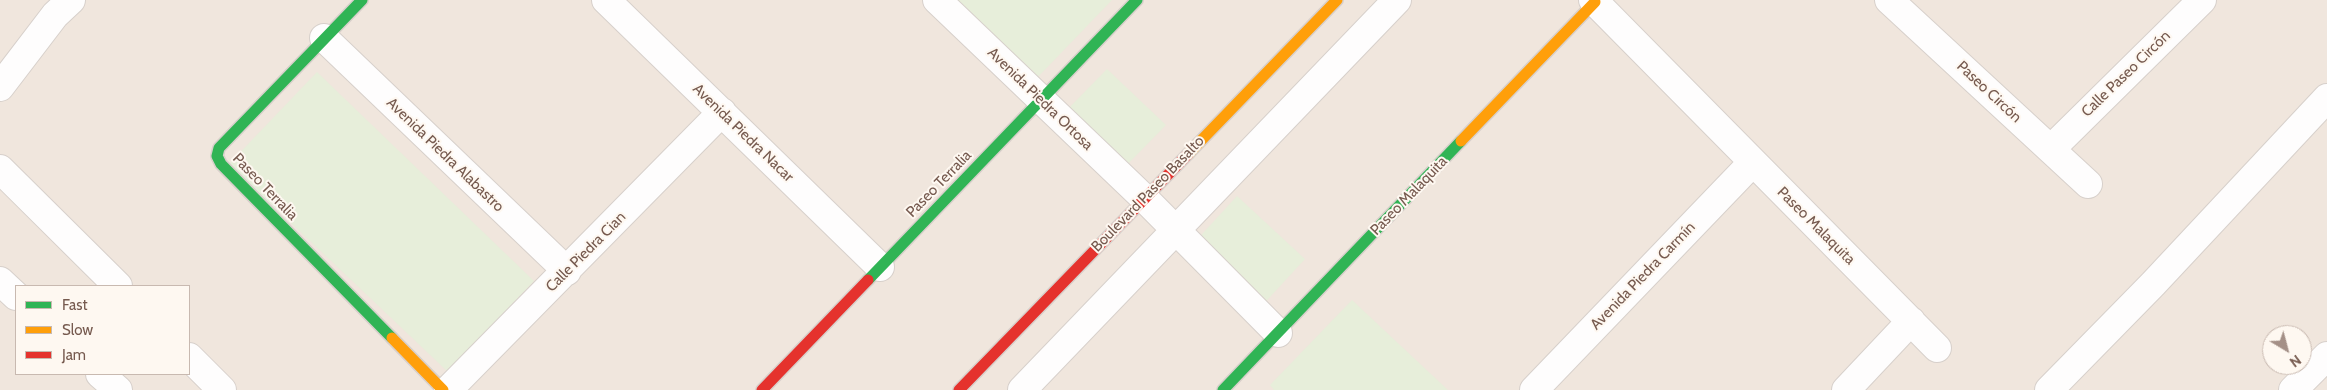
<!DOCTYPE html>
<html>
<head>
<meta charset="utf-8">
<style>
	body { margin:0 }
	#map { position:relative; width:2327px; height:390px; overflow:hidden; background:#f8f4ef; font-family:Cabin,sans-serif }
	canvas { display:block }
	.legend { position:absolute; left:15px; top:285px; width:175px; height:90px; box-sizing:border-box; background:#fef8f1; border:1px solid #c8b9b0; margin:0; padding:6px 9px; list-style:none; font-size:15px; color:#765a4f }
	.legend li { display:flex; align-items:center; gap:10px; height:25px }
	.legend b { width:25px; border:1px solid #c8b9b0 }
	.north { position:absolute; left:2262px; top:325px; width:50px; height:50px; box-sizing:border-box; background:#fef8f1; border:1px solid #c8b9b0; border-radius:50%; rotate:143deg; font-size:14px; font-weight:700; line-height:20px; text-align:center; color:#765a4f }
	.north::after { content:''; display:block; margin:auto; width:18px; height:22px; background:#a49087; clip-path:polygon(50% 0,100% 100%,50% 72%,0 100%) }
</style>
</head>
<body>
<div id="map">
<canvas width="2327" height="390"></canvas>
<ul class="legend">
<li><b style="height:6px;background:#30b455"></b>Fast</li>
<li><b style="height:6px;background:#ff9f0a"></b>Slow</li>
<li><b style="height:6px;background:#e5322d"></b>Jam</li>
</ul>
<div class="north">N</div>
</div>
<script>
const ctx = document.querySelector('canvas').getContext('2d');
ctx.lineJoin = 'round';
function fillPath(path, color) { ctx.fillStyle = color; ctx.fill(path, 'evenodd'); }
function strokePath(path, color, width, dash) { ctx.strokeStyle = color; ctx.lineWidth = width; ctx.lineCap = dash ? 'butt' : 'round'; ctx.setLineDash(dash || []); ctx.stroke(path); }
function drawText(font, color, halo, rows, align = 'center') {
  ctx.font = font + ' Cabin,sans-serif'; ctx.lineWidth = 4; ctx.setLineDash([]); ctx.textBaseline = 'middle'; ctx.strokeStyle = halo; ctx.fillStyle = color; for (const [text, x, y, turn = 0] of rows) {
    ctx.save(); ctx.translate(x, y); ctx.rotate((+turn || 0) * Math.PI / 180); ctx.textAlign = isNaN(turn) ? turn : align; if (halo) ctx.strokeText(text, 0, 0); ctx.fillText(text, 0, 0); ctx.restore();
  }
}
fillPath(new Path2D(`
	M 0,0 L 2327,0 L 2327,390 L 0,390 ZM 16,286 L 189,286 L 189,374 L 16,374 ZM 2272,335 L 2302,335 L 2302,365 L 2272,365 Z`), '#f0e6dd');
fillPath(new Path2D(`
	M 952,0 L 1112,0 L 1036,79 Z
	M 1107,69 L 1166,125 L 1124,168 L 1066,111 Z
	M 317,72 L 534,281 L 448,372 L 229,164 Z
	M 1237,196 L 1305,259 L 1259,309 L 1192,245 Z
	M 1352,300 L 1448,390 L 1274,390 L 1270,385 Z`), '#e7eeda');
const street = new Path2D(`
	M 606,0 L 880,267
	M 937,0 L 1144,198 L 1278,333
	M 1593,0 L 1937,348
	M 1889,0 L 2088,184
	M 324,38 L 567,271
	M 0,87 L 55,15 L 71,0
	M 2051,149 L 2202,0
	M 0,169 L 118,286
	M 0,281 L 16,296
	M 189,357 L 222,390
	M 100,374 L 118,390
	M 448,390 L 722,112
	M 1022,390 L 1397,0
	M 1534,390 L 1753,162
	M 1846,390 L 1911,321
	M 2049,390 L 2153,284 L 2327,98
	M 2293,390 L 2327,356`);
const fast = new Path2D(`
	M 362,0 L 219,148 L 217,156 L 221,164 L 392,338
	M 868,280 L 1137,0
	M 1223,390 L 1461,141`);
const slow = new Path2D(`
	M 1461,141 L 1595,2
	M 1188,154 L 1337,0
	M 392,338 L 443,390`);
const jam = new Path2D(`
	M 762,390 L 868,280
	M 959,390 L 1188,154`);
strokePath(street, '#d7d0cb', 30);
strokePath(fast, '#d8d0cb', 14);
strokePath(slow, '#d8d0cb', 14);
strokePath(jam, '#d8d0cb', 14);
strokePath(street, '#fefdfd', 28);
strokePath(fast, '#30b455', 11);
strokePath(slow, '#ff9f0a', 11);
strokePath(jam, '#e5322d', 11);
drawText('15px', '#765a4f', '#fef8f1', [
	["Calle Paseo Circón",2126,74,-44],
	["Paseo Circón",1989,92,43],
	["Avenida Piedra Ortosa",1040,99,44],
	["Avenida Piedra Nacar",743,133,44],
	["Avenida Piedra Alabastro",445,155,44],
	["Paseo Terralia",939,184,-46],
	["Paseo Terralia",265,187,46],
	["Boulevard Paseo Basalto",1148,194,-46],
	["Paseo Malaquita",1409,196,-46],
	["Paseo Malaquita",1816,226,45],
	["Calle Piedra Cian",586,252,-45],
	["Avenida Piedra Carmín",1643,276,-46]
]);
</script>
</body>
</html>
